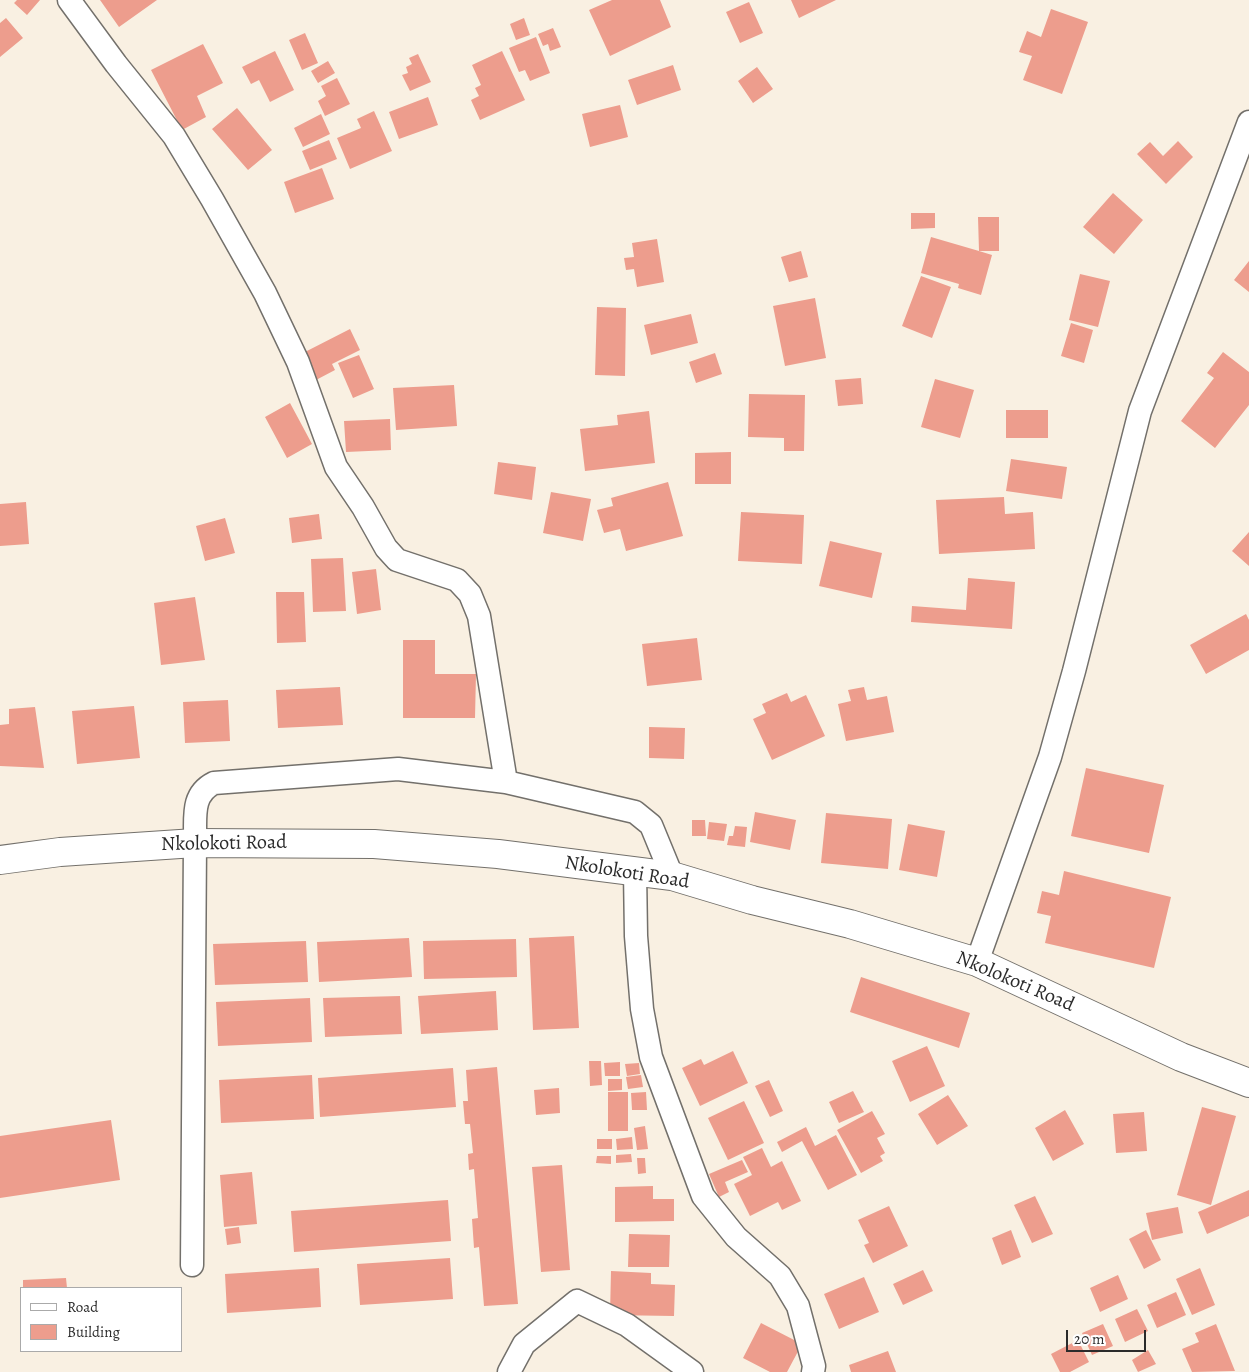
<!DOCTYPE html>
<html>
<head>
<meta charset="utf-8">
<style>
	body { margin:0 }
	#map { position:relative; width:1249px; height:1372px; overflow:hidden; background:#f9f0e2; font-family:Alegreya,serif }
	canvas { display:block }
	.legend { position:absolute; left:20px; top:1287px; width:162px; height:65px; box-sizing:border-box; background:#fff; border:1px solid #aaa; margin:0; padding:6px 9px; list-style:none; font-size:15px; color:#2b2b2b }
	.legend li { display:flex; align-items:center; gap:10px; height:25px }
	.legend b { width:25px; border:1px solid #aaa }
	.scale { position:absolute; left:1066px; top:1330px; width:80px; height:22px; box-sizing:border-box; border:2px solid #2b2b2b; border-top:0; padding-left:6px; font-size:15px; line-height:18px; white-space:nowrap; color:#2b2b2b; -webkit-text-stroke:4px #fff; paint-order:stroke }
</style>
</head>
<body>
<div id="map">
<canvas width="1249" height="1372"></canvas>
<ul class="legend">
<li><b style="height:6px;background:#fff"></b>Road</li>
<li><b style="height:14px;background:#ed9d8d"></b>Building</li>
</ul>
<div class="scale">20 m</div>
</div>
<script>
const ctx = document.querySelector('canvas').getContext('2d');
ctx.lineJoin = 'round';
function fillPath(path, color) { ctx.fillStyle = color; ctx.fill(path, 'evenodd'); }
function strokePath(path, color, width, dash) { ctx.strokeStyle = color; ctx.lineWidth = width; ctx.lineCap = dash ? 'butt' : 'round'; ctx.setLineDash(dash || []); ctx.stroke(path); }
function drawText(font, color, halo, rows, align = 'center') {
  ctx.font = font + ' Alegreya,serif'; ctx.lineWidth = 4.5; ctx.setLineDash([]); ctx.textBaseline = 'middle'; ctx.strokeStyle = halo; ctx.fillStyle = color; for (const [text, x, y, turn = 0] of rows) {
    ctx.save(); ctx.translate(x, y); ctx.rotate((+turn || 0) * Math.PI / 180); ctx.textAlign = isNaN(turn) ? turn : align; if (halo) ctx.strokeText(text, 0, 0); ctx.fillText(text, 0, 0); ctx.restore();
  }
}
fillPath(new Path2D(`
	M 17,0 L 40,0 L 27,15 L 14,3 Z
	M 100,0 L 157,0 L 119,27 Z
	M 612,0 L 660,0 L 671,27 L 610,56 L 589,10 Z
	M 791,0 L 836,0 L 799,18 Z
	M 749,2 L 763,33 L 740,43 L 726,12 Z
	M 1051,9 L 1088,22 L 1062,94 L 1023,80 L 1032,56 L 1019,52 L 1027,31 L 1041,37 Z
	M 6,18 L 23,38 L 0,57 L 0,23 Z
	M 524,18 L 530,35 L 516,40 L 510,24 Z
	M 553,28 L 561,47 L 550,51 L 548,44 L 543,46 L 538,34 Z
	M 305,33 L 318,63 L 302,70 L 289,40 Z
	M 536,37 L 550,73 L 530,81 L 525,70 L 519,72 L 509,48 Z
	M 203,44 L 223,83 L 197,96 L 206,117 L 182,130 L 151,70 Z
	M 275,51 L 294,90 L 270,102 L 259,80 L 251,84 L 242,67 Z
	M 502,51 L 525,100 L 480,120 L 471,100 L 479,96 L 475,88 L 481,85 L 472,65 Z
	M 418,54 L 431,82 L 410,91 L 402,75 L 408,73 L 406,67 L 412,64 L 409,58 Z
	M 328,61 L 335,73 L 318,83 L 311,71 Z
	M 673,65 L 681,90 L 637,105 L 628,80 Z
	M 757,67 L 773,89 L 753,103 L 738,81 Z
	M 337,78 L 350,104 L 325,116 L 318,101 L 326,96 L 321,86 Z
	M 428,97 L 438,125 L 399,139 L 389,112 Z
	M 620,105 L 628,137 L 590,147 L 582,114 Z
	M 237,108 L 272,150 L 248,170 L 212,129 Z
	M 374,111 L 392,151 L 350,169 L 337,138 L 361,128 L 357,119 Z
	M 321,114 L 330,134 L 303,147 L 294,128 Z
	M 329,140 L 337,159 L 310,170 L 302,151 Z
	M 1178,141 L 1193,157 L 1166,184 L 1137,154 L 1150,142 L 1163,156 Z
	M 322,168 L 334,199 L 295,213 L 284,182 Z
	M 1113,193 L 1143,220 L 1114,254 L 1083,227 Z
	M 911,213 L 935,213 L 935,228 L 911,229 Z
	M 978,217 L 999,217 L 999,251 L 979,251 L 992,255 L 981,295 L 958,288 L 959,284 L 921,273 L 931,237 L 979,251 Z
	M 657,239 L 664,282 L 637,287 L 634,269 L 626,270 L 624,258 L 634,257 L 632,243 Z
	M 801,251 L 808,277 L 789,282 L 781,257 Z
	M 1249,261 L 1249,292 L 1234,280 Z
	M 1080,274 L 1110,281 L 1098,327 L 1069,320 Z
	M 921,276 L 951,287 L 932,338 L 902,326 Z
	M 815,298 L 826,358 L 785,366 L 773,306 Z
	M 597,307 L 626,308 L 625,376 L 595,375 Z
	M 691,314 L 698,343 L 651,355 L 644,325 Z
	M 1071,323 L 1093,330 L 1084,363 L 1061,356 Z
	M 350,329 L 360,350 L 332,364 L 335,370 L 316,380 L 303,353 Z
	M 1223,352 L 1249,372 L 1249,405 L 1215,448 L 1181,421 L 1214,378 L 1207,373 Z
	M 715,353 L 722,374 L 696,383 L 689,362 Z
	M 359,355 L 374,389 L 353,398 L 338,363 Z
	M 861,378 L 863,404 L 838,406 L 835,380 Z
	M 935,379 L 974,390 L 960,438 L 921,427 Z
	M 454,385 L 457,426 L 396,430 L 393,388 Z
	M 749,394 L 805,395 L 804,451 L 784,451 L 784,438 L 748,437 Z
	M 290,403 L 312,444 L 287,458 L 265,417 Z
	M 1006,410 L 1048,410 L 1048,438 L 1006,438 Z
	M 649,411 L 655,463 L 585,471 L 580,429 L 618,425 L 617,415 Z
	M 390,419 L 391,450 L 346,452 L 344,421 Z
	M 731,452 L 731,484 L 695,484 L 695,453 Z
	M 1011,459 L 1067,467 L 1062,499 L 1006,491 Z
	M 498,462 L 536,467 L 532,500 L 494,494 Z
	M 668,482 L 683,536 L 626,551 L 620,529 L 604,533 L 597,510 L 613,506 L 611,498 Z
	M 551,492 L 591,499 L 583,541 L 543,533 Z
	M 1004,497 L 1005,514 L 1033,512 L 1035,549 L 939,554 L 936,500 Z
	M 26,502 L 29,544 L 0,546 L 0,504 Z
	M 741,512 L 804,515 L 802,564 L 738,561 Z
	M 319,514 L 322,539 L 292,543 L 289,518 Z
	M 225,518 L 235,553 L 205,561 L 196,526 Z
	M 1249,532 L 1249,566 L 1232,551 Z
	M 830,541 L 882,553 L 872,598 L 819,586 Z
	M 343,558 L 346,611 L 313,612 L 311,559 Z
	M 376,569 L 381,610 L 357,614 L 352,572 Z
	M 968,578 L 1015,582 L 1012,629 L 911,622 L 912,606 L 966,610 Z
	M 276,592 L 304,592 L 306,642 L 277,643 Z
	M 195,597 L 205,660 L 161,665 L 154,603 Z
	M 1246,614 L 1249,620 L 1249,650 L 1206,674 L 1190,645 Z
	M 697,638 L 702,680 L 647,686 L 642,644 Z
	M 403,640 L 435,640 L 435,674 L 476,674 L 475,718 L 403,718 Z
	M 340,687 L 343,725 L 278,728 L 276,690 Z
	M 864,687 L 867,700 L 887,696 L 894,732 L 846,741 L 838,704 L 851,701 L 848,690 Z
	M 787,693 L 791,702 L 806,695 L 825,736 L 772,760 L 753,719 L 766,713 L 762,704 Z
	M 228,700 L 230,741 L 185,743 L 183,702 Z
	M 134,706 L 140,758 L 77,764 L 72,711 Z
	M 35,707 L 44,768 L 0,766 L 0,725 L 9,724 L 9,709 Z
	M 649,727 L 685,728 L 684,759 L 649,758 Z
	M 1086,768 L 1164,785 L 1149,853 L 1071,836 Z
	M 755,812 L 796,820 L 790,850 L 750,842 Z
	M 826,813 L 892,819 L 888,869 L 821,863 Z
	M 692,820 L 705,820 L 706,836 L 692,836 Z
	M 709,822 L 727,824 L 724,841 L 707,839 Z
	M 908,824 L 945,831 L 937,877 L 899,870 Z
	M 735,826 L 747,827 L 745,847 L 727,845 L 729,836 L 733,836 Z
	M 1064,871 L 1171,897 L 1154,968 L 1045,943 L 1051,916 L 1037,913 L 1042,891 L 1059,895 Z
	M 574,936 L 579,1028 L 533,1030 L 529,938 Z
	M 409,938 L 412,977 L 319,982 L 317,942 Z
	M 516,939 L 517,977 L 424,979 L 423,941 Z
	M 306,941 L 308,982 L 215,985 L 213,944 Z
	M 861,977 L 970,1013 L 959,1048 L 850,1012 Z
	M 496,991 L 498,1030 L 421,1034 L 418,996 Z
	M 400,996 L 402,1034 L 325,1037 L 323,998 Z
	M 310,998 L 312,1042 L 218,1046 L 216,1002 Z
	M 927,1046 L 945,1086 L 910,1102 L 892,1061 Z
	M 733,1051 L 748,1083 L 700,1106 L 682,1068 L 701,1059 L 704,1065 Z
	M 589,1061 L 601,1061 L 602,1085 L 590,1086 Z
	M 620,1062 L 620,1076 L 605,1076 L 604,1063 Z
	M 639,1063 L 640,1074 L 627,1076 L 625,1064 Z
	M 497,1067 L 518,1304 L 484,1306 L 479,1247 L 474,1248 L 472,1219 L 478,1218 L 474,1169 L 469,1170 L 468,1154 L 473,1153 L 470,1124 L 465,1124 L 463,1101 L 468,1101 L 466,1070 Z
	M 453,1068 L 456,1107 L 320,1117 L 318,1078 Z
	M 312,1075 L 314,1119 L 221,1123 L 219,1080 Z
	M 641,1075 L 643,1087 L 628,1089 L 626,1077 Z
	M 608,1079 L 622,1079 L 622,1090 L 608,1091 Z
	M 769,1080 L 783,1111 L 770,1117 L 755,1086 Z
	M 559,1088 L 560,1113 L 536,1115 L 534,1090 Z
	M 853,1091 L 864,1112 L 839,1123 L 829,1102 Z
	M 608,1092 L 628,1092 L 628,1131 L 608,1131 Z
	M 646,1092 L 647,1110 L 632,1110 L 631,1093 Z
	M 948,1095 L 968,1126 L 937,1145 L 918,1114 Z
	M 744,1101 L 764,1143 L 728,1160 L 708,1118 Z
	M 1202,1107 L 1236,1116 L 1211,1205 L 1177,1195 Z
	M 1065,1110 L 1084,1144 L 1053,1161 L 1035,1128 Z
	M 872,1111 L 885,1134 L 877,1138 L 885,1153 L 880,1156 L 883,1161 L 861,1173 L 837,1130 Z
	M 1144,1112 L 1147,1151 L 1116,1153 L 1113,1114 Z
	M 111,1120 L 120,1180 L 0,1198 L 0,1136 Z
	M 645,1126 L 648,1149 L 637,1150 L 634,1128 Z
	M 806,1127 L 815,1146 L 836,1135 L 857,1175 L 828,1190 L 802,1141 L 782,1152 L 777,1142 Z
	M 632,1137 L 633,1149 L 617,1150 L 616,1139 Z
	M 597,1139 L 612,1139 L 612,1149 L 597,1149 Z
	M 762,1148 L 771,1167 L 782,1161 L 801,1201 L 782,1210 L 778,1202 L 750,1216 L 734,1184 L 752,1175 L 743,1157 Z
	M 631,1154 L 632,1162 L 616,1163 L 616,1155 Z
	M 597,1156 L 611,1156 L 611,1164 L 596,1163 Z
	M 637,1158 L 645,1158 L 646,1173 L 638,1174 Z
	M 742,1160 L 748,1172 L 725,1182 L 729,1192 L 719,1197 L 709,1174 Z
	M 562,1165 L 570,1270 L 541,1272 L 532,1167 Z
	M 252,1172 L 257,1224 L 224,1227 L 220,1175 Z
	M 653,1186 L 653,1199 L 674,1199 L 674,1221 L 615,1222 L 615,1187 Z
	M 1249,1190 L 1249,1216 L 1207,1234 L 1198,1212 Z
	M 1035,1196 L 1053,1234 L 1032,1243 L 1014,1205 Z
	M 448,1200 L 451,1241 L 294,1252 L 291,1211 Z
	M 889,1206 L 908,1246 L 873,1263 L 864,1245 L 869,1243 L 858,1220 Z
	M 1178,1207 L 1183,1233 L 1152,1240 L 1146,1213 Z
	M 239,1227 L 241,1243 L 227,1245 L 225,1229 Z
	M 1011,1230 L 1021,1257 L 1002,1265 L 992,1238 Z
	M 1146,1230 L 1161,1260 L 1144,1269 L 1129,1239 Z
	M 629,1234 L 670,1235 L 669,1267 L 628,1267 Z
	M 450,1258 L 453,1299 L 360,1305 L 357,1264 Z
	M 319,1268 L 321,1307 L 227,1313 L 225,1274 Z
	M 1200,1268 L 1215,1305 L 1192,1315 L 1176,1279 Z
	M 923,1270 L 933,1291 L 903,1305 L 893,1284 Z
	M 611,1271 L 651,1273 L 651,1284 L 675,1285 L 674,1316 L 610,1315 Z
	M 1118,1275 L 1128,1299 L 1100,1312 L 1090,1288 Z
	M 864,1277 L 879,1312 L 839,1329 L 824,1294 Z
	M 66,1278 L 67,1288 L 23,1288 L 23,1280 Z
	M 1176,1292 L 1186,1315 L 1157,1328 L 1147,1305 Z
	M 1137,1309 L 1148,1331 L 1125,1342 L 1115,1319 Z
	M 761,1323 L 802,1344 L 787,1372 L 770,1372 L 743,1358 Z
	M 1103,1324 L 1113,1346 L 1092,1355 L 1082,1333 Z
	M 1216,1324 L 1235,1371 L 1192,1372 L 1182,1349 L 1199,1342 L 1195,1333 Z
	M 1078,1340 L 1089,1362 L 1070,1372 L 1060,1372 L 1051,1354 Z
	M 1148,1350 L 1156,1364 L 1138,1372 L 1132,1360 Z
	M 888,1351 L 896,1372 L 851,1372 L 849,1365 Z`), '#ed9d8d');
const street = new Path2D(`
	M 69,0 L 116,64 L 174,136 L 212,199 L 265,293 L 298,362 L 336,467 L 363,507 L 386,548 L 397,560 L 457,580 L 470,594 L 479,616 L 506,782
	M 635,871 L 636,936 L 642,1009 L 651,1057 L 703,1196 L 736,1237 L 780,1276 L 798,1306 L 814,1366 L 813,1372
	M 977,962 L 1050,757 L 1074,671 L 1140,411 L 1249,122
	M 192,1265 L 195,843 C 196,819 190,795 214,783 L 398,769 L 506,782 L 635,812 L 651,825 L 672,876
	M 509,1372 L 524,1344 L 577,1301 L 627,1325 L 692,1372`);
const secondary = new Path2D(`
	M 0,860 L 60,852 L 195,843 L 374,844 L 498,854 L 672,876 L 752,900 L 850,924 L 977,962 L 1181,1057 L 1249,1083`);
strokePath(street, '#73706b', 25);
strokePath(secondary, '#73706b', 30);
strokePath(street, '#fff', 22);
strokePath(secondary, '#fff', 28);
drawText('20px', '#2b2b2b', '#fff', [
	["Nkolokoti Road",224,844,-1],
	["Nkolokoti Road",627,873,9],
	["Nkolokoti Road",1015,982,23]
]);
</script>
</body>
</html>
